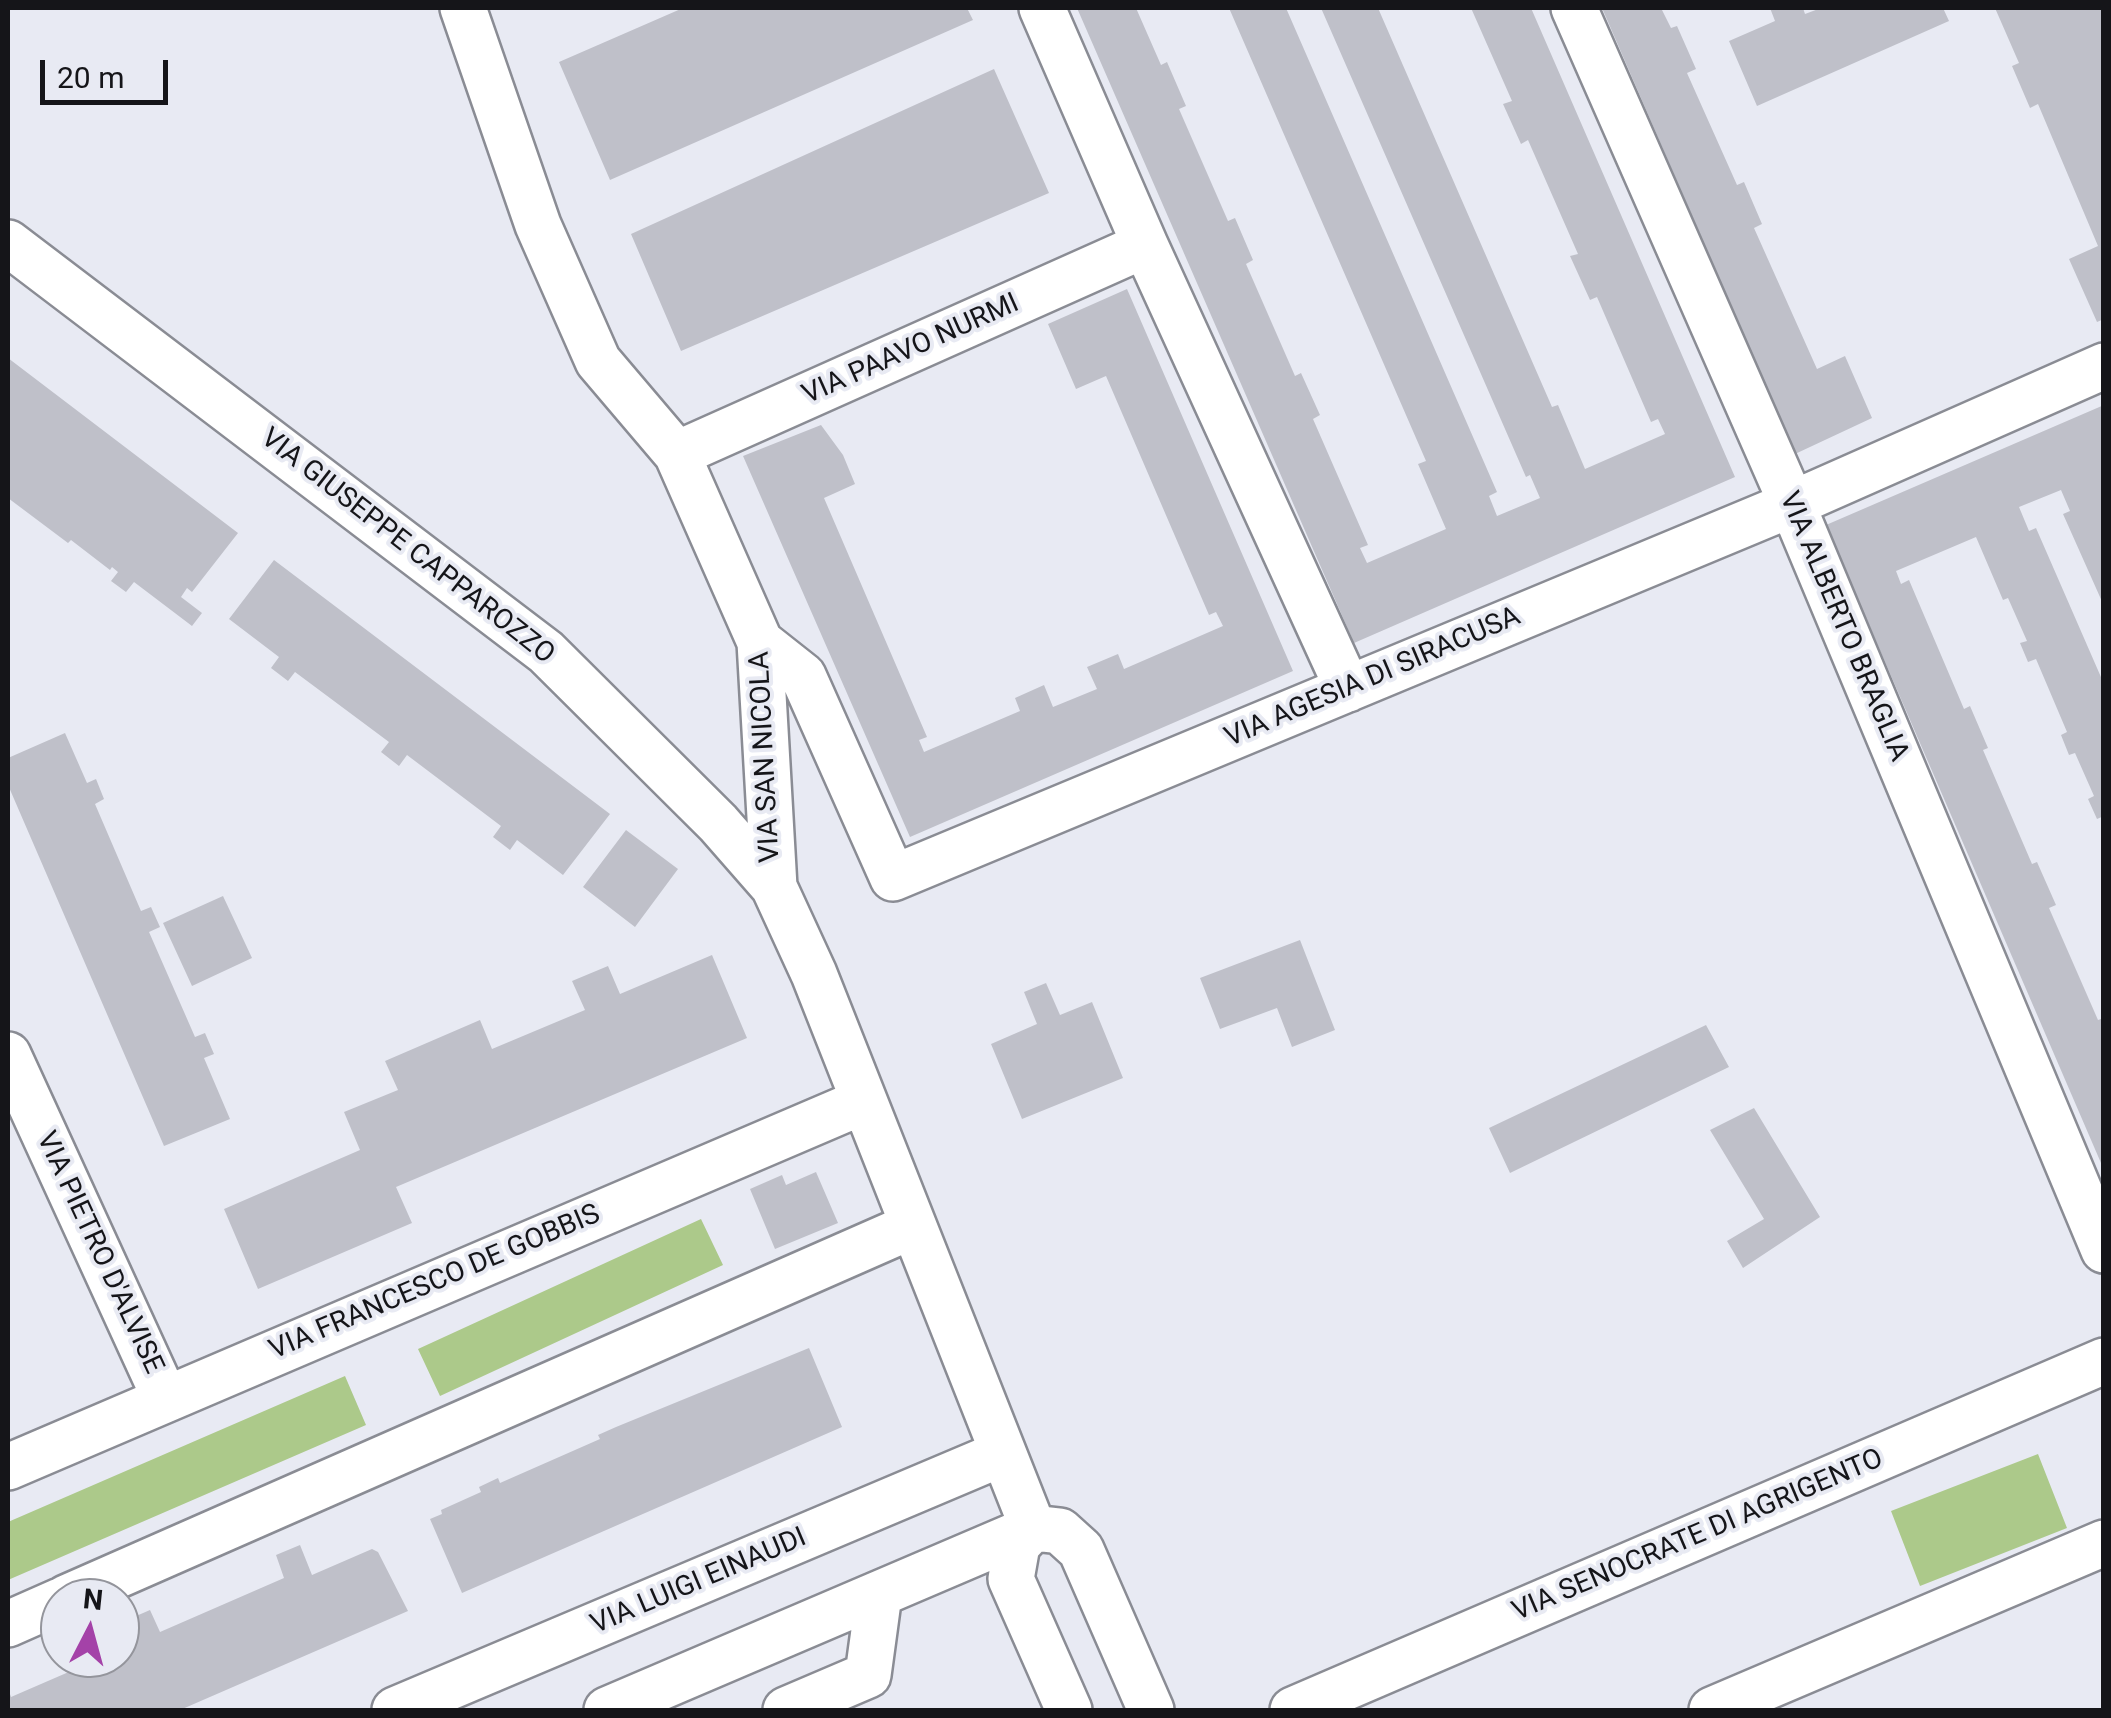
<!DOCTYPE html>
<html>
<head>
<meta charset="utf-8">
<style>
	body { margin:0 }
	#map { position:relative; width:2111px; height:1718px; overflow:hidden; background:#e8eaf3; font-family:Roboto,sans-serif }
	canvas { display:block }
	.frame { position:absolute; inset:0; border:10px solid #151519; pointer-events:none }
	.north { position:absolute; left:40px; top:1578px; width:100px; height:100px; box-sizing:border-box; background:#e8eaf3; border:2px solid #94959c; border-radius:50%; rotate:6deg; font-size:28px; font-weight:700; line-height:40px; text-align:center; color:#151519 }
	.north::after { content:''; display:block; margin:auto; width:35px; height:45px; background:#a442a8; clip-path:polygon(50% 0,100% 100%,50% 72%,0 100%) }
	.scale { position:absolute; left:40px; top:60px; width:128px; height:45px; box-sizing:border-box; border:5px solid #151519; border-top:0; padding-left:12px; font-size:30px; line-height:35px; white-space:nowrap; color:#151519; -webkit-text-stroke:8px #e8eaf3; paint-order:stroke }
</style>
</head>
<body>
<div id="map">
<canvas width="2111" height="1718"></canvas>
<div class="frame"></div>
<div class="north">N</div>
<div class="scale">20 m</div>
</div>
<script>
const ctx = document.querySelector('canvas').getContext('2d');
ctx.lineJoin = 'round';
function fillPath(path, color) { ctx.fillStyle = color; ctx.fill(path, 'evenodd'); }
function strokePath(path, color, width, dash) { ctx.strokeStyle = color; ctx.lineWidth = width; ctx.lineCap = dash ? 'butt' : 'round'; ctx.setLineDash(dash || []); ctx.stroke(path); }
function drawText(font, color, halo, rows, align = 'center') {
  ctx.font = font + ' Roboto,sans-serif'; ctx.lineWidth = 8; ctx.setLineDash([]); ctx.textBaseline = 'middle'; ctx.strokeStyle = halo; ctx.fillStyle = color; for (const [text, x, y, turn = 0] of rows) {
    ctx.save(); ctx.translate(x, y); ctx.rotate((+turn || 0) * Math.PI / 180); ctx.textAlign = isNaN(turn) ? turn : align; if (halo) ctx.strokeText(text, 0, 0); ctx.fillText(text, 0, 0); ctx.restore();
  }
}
fillPath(new Path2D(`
	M 701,1219 L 723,1265 L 440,1396 L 418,1349 Z
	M 345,1376 L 366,1425 L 8,1580 L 8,1522 Z
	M 2038,1454 L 2067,1528 L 1920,1586 L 1891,1511 Z`), '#acc98a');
fillPath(new Path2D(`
	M 683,8 L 967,8 L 973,20 L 610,180 L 559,62 Z
	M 1077,8 L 1136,8 L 1161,65 L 1167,62 L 1186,106 L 1179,109 L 1228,221 L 1235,218 L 1253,260 L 1246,264 L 1295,376 L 1301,373 L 1320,415 L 1313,419 L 1368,545 L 1360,548 L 1367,563 L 1446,529 L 1418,464 L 1426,461 L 1229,8 L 1286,8 L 1497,492 L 1489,496 L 1497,516 L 1540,498 L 1530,475 L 1526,477 L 1321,8 L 1378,8 L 1552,407 L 1558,405 L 1585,469 L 1665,434 L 1658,419 L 1651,422 L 1597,297 L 1590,300 L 1570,256 L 1578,254 L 1528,140 L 1521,144 L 1503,104 L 1512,101 L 1471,8 L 1531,8 L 1735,477 L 1354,643 Z
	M 1602,8 L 1661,8 L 1671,28 L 1677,26 L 1696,69 L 1687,73 L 1737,185 L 1744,182 L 1762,224 L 1754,228 L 1817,369 L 1845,356 L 1872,418 L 1795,454 Z
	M 1770,8 L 1803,8 L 1805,14 L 1821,8 L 1943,8 L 1949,21 L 1757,106 L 1729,41 L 1775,21 Z
	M 1995,8 L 2100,8 L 2104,16 L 2104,319 L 2097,322 L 2069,259 L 2098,246 L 2038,104 L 2030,108 L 2012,66 L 2019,63 Z
	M 994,69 L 1049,193 L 681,351 L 631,234 Z
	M 1127,289 L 1293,671 L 910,837 L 743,456 L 821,425 L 843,455 L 855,484 L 824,498 L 927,737 L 919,740 L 924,752 L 1020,711 L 1015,698 L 1044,685 L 1053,707 L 1097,689 L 1087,667 L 1118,654 L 1124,669 L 1223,626 L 1216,612 L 1209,615 L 1106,376 L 1076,389 L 1048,324 Z
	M 8,358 L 238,533 L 192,592 L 187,588 L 181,597 L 202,613 L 192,626 L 134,582 L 126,592 L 111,581 L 118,572 L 112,567 L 110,570 L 71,540 L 68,543 L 8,498 Z
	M 2104,405 L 2104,606 L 2063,514 L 2070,511 L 2061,490 L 2019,507 L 2029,531 L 2036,528 L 2104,684 L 2104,816 L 2097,819 L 2088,799 L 2094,796 L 2075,753 L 2069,755 L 2061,735 L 2067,732 L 2036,659 L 2028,662 L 2020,643 L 2027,641 L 2008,598 L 2003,600 L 1976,537 L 1896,571 L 1901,584 L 1909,580 L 1964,709 L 1970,706 L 1988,748 L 1983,750 L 2032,864 L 2037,862 L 2056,905 L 2049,908 L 2098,1020 L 2104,1018 L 2104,1170 L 1826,525 Z
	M 274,560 L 610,814 L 563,875 L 517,840 L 510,850 L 493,837 L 501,826 L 407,755 L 399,766 L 381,752 L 389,742 L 295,672 L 288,681 L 271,668 L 279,657 L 229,619 Z
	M 65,733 L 87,783 L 96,779 L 104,799 L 95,804 L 141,911 L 151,907 L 160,927 L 149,932 L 195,1037 L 205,1033 L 214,1054 L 204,1058 L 230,1119 L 164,1146 L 8,785 L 8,758 Z
	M 626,830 L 678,869 L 635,927 L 583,887 Z
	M 223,896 L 252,958 L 192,986 L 163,923 Z
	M 1300,940 L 1335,1030 L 1292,1047 L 1277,1008 L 1220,1029 L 1200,978 Z
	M 712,955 L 747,1038 L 396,1187 L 412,1223 L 258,1289 L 224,1209 L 360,1150 L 344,1112 L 398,1090 L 385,1061 L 480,1020 L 492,1049 L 585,1010 L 572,981 L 608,966 L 620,994 Z
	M 1046,983 L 1060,1015 L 1092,1002 L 1123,1078 L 1022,1119 L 991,1044 L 1037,1024 L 1024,992 Z
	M 1706,1025 L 1729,1067 L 1510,1173 L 1489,1128 Z
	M 1754,1108 L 1820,1217 L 1743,1268 L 1727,1241 L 1764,1219 L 1710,1130 Z
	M 816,1172 L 838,1223 L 775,1249 L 750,1189 L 782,1175 L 786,1185 Z
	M 809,1348 L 842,1427 L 462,1593 L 430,1519 L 442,1514 L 441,1510 L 481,1492 L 479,1487 L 498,1478 L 500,1483 L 600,1439 L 598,1435 L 616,1427 Z
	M 300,1545 L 312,1575 L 372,1549 L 378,1552 L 408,1611 L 180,1710 L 8,1710 L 8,1688 L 11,1697 L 101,1658 L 120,1658 L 120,1650 L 137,1642 L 127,1620 L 150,1610 L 160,1632 L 284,1578 L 276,1555 Z`), '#bfc0c9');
const minor = new Path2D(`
	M 463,8 L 538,225 L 598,361 L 677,454 L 760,642 L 774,887 L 814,974 L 1033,1528
	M 1042,8 L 1145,245 L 1348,689
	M 1574,8 L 1792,504 L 2104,1250
	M 8,243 L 546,652 L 718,823 L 774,887
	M 677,454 L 1145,245
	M 760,642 L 803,676 L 893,878 L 1792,504 L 2104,366
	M 8,1055 L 165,1398
	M 8,1467 L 864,1101
	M 1033,1528 L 1060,1531 L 1081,1550 L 1151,1710
	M 1033,1528 L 1017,1545 L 1011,1579 L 1069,1710
	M 66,1598 L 912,1226
	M 8,1624 L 60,1601
	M 395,1710 L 1003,1453
	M 607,1710 L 1033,1528
	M 786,1710 L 868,1675 L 879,1594
	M 1293,1710 L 2104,1361
	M 1712,1710 L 2104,1543`);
strokePath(minor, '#8a8c94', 50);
strokePath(minor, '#fff', 45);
drawText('28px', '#151519', '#e8eaf3', [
	["VIA PAAVO NURMI",911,350,-24],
	["VIA GIUSEPPE CAPPAROZZO",407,547,38],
	["VIA ALBERTO BRAGLIA",1843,627,67],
	["VIA AGESIA DI SIRACUSA",1373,678,-23],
	["VIA SAN NICOLA",766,757,-93],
	["VIA PIETRO D'ALVISE",99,1253,65],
	["VIA FRANCESCO DE GOBBIS",435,1283,-23],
	["VIA SENOCRATE DI AGRIGENTO",1698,1536,-23],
	["VIA LUIGI EINAUDI",699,1582,-23]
]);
</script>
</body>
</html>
